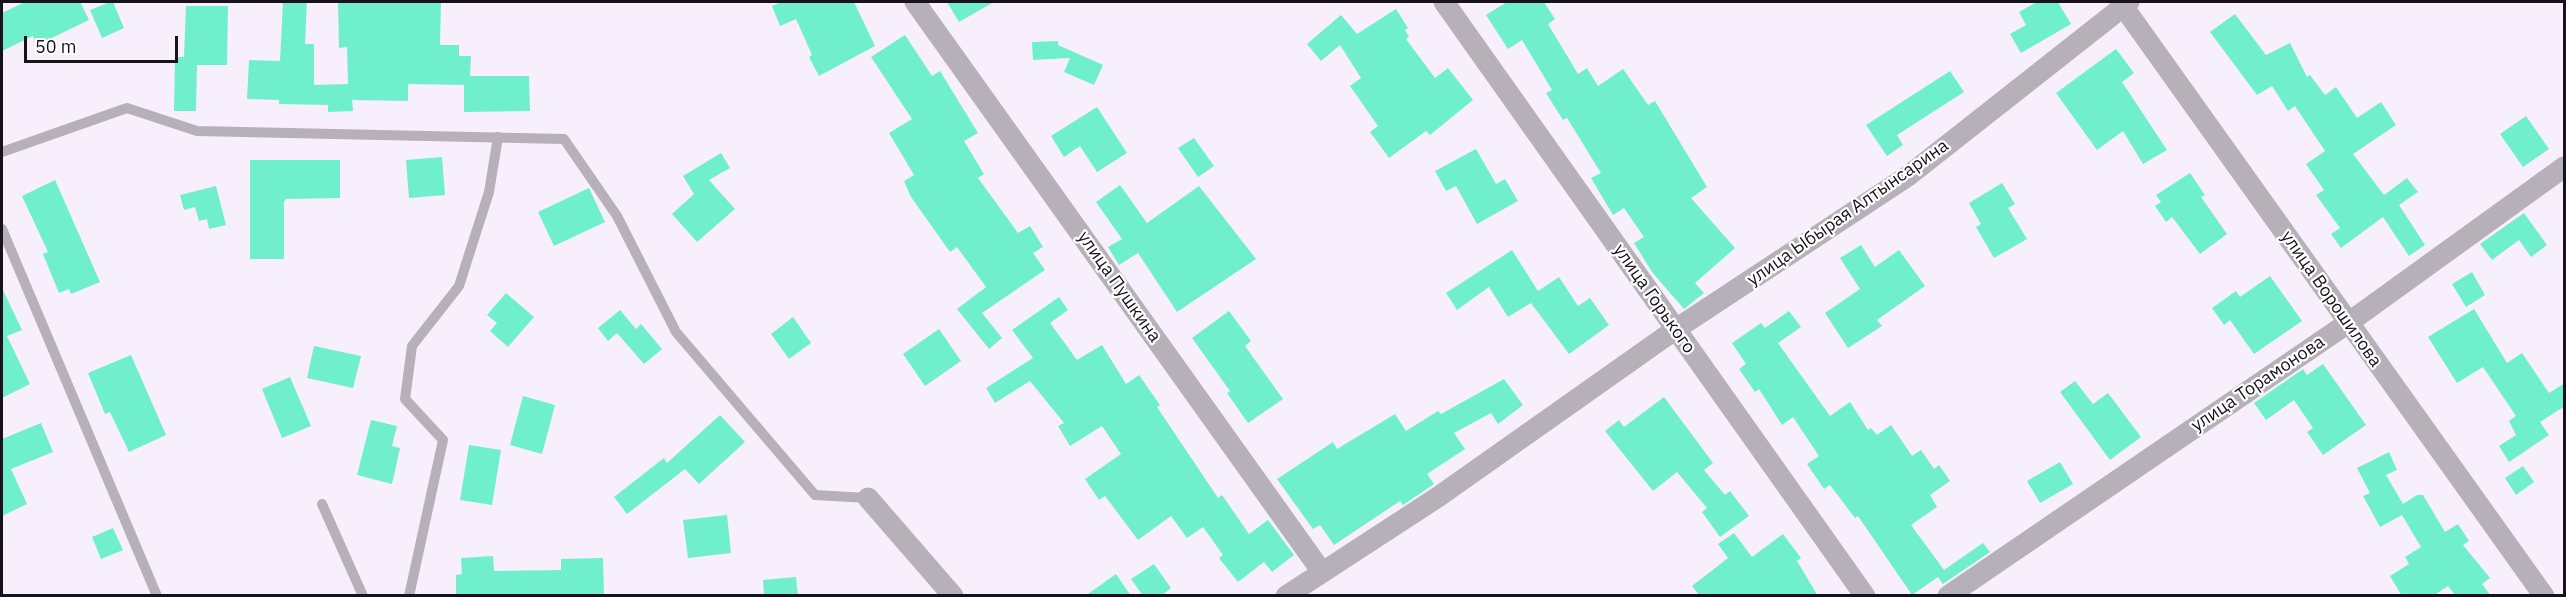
<!DOCTYPE html>
<html>
<head>
<meta charset="utf-8">
<style>
	body { margin:0 }
	#map { position:relative; width:2566px; height:597px; overflow:hidden; background:#f7effc; font-family:"IBM Plex Sans",sans-serif }
	canvas { display:block }
	.frame { position:absolute; inset:0; border:3px solid #18131a; pointer-events:none }
	.scale { position:absolute; left:24px; top:36px; width:154px; height:27px; box-sizing:border-box; border:3px solid #18131a; border-top:0; padding-left:8px; font-size:18px; line-height:21px; white-space:nowrap; color:#18131a; -webkit-text-stroke:4px #fff; paint-order:stroke }
</style>
</head>
<body>
<div id="map">
<canvas width="2566" height="597"></canvas>
<div class="frame"></div>
<div class="scale">50 m</div>
</div>
<script>
const ctx = document.querySelector('canvas').getContext('2d');
ctx.lineJoin = 'round';
function fillPath(path, color) { ctx.fillStyle = color; ctx.fill(path, 'evenodd'); }
function strokePath(path, color, width, dash) { ctx.strokeStyle = color; ctx.lineWidth = width; ctx.lineCap = dash ? 'butt' : 'round'; ctx.setLineDash(dash || []); ctx.stroke(path); }
function drawText(font, color, halo, rows, align = 'center') {
  ctx.font = font + ' "IBM Plex Sans",sans-serif'; ctx.lineWidth = 4.5; ctx.setLineDash([]); ctx.textBaseline = 'middle'; ctx.strokeStyle = halo; ctx.fillStyle = color; for (const [text, x, y, turn = 0] of rows) {
    ctx.save(); ctx.translate(x, y); ctx.rotate((+turn || 0) * Math.PI / 180); ctx.textAlign = isNaN(turn) ? turn : align; if (halo) ctx.strokeText(text, 0, 0); ctx.fillText(text, 0, 0); ctx.restore();
  }
}
fillPath(new Path2D(`
	M 25,2 L 80,2 L 89,20 L 37,45 L 33,36 L 2,51 L 2,13 Z
	M 110,2 L 113,2 L 124,28 L 102,38 L 90,10 Z
	M 283,2 L 307,2 L 305,44 L 314,44 L 314,85 L 348,84 L 347,47 L 339,48 L 338,2 L 441,2 L 440,45 L 459,45 L 459,56 L 471,56 L 470,76 L 529,76 L 530,111 L 464,112 L 464,85 L 408,84 L 408,101 L 352,100 L 353,111 L 328,112 L 328,105 L 279,104 L 279,100 L 247,99 L 249,60 L 280,61 Z
	M 782,2 L 854,2 L 875,46 L 819,76 L 809,57 L 812,55 L 796,19 L 780,26 L 772,6 Z
	M 947,2 L 994,2 L 959,22 Z
	M 1507,2 L 1544,2 L 1555,19 L 1548,24 L 1578,74 L 1587,68 L 1598,86 L 1623,69 L 1648,105 L 1655,101 L 1707,187 L 1691,198 L 1735,248 L 1695,283 L 1704,293 L 1684,309 L 1652,272 L 1634,243 L 1644,237 L 1624,208 L 1613,215 L 1591,178 L 1601,173 L 1567,118 L 1563,120 L 1546,93 L 1552,90 L 1522,40 L 1508,49 L 1486,15 Z
	M 2037,2 L 2058,2 L 2071,24 L 2021,53 L 2010,34 L 2026,25 L 2019,12 Z
	M 186,6 L 228,6 L 227,65 L 197,65 L 196,111 L 174,111 L 175,57 L 184,57 Z
	M 1396,9 L 1408,28 L 1405,30 L 1409,37 L 1406,39 L 1435,78 L 1448,68 L 1473,100 L 1430,135 L 1426,131 L 1389,158 L 1370,132 L 1378,126 L 1350,86 L 1361,78 L 1340,45 L 1321,61 L 1307,44 L 1341,15 L 1357,34 Z
	M 2235,14 L 2266,55 L 2290,43 L 2307,77 L 2310,75 L 2325,95 L 2336,87 L 2357,118 L 2381,102 L 2396,125 L 2353,154 L 2384,195 L 2407,178 L 2418,192 L 2399,205 L 2425,245 L 2409,256 L 2383,217 L 2341,248 L 2331,234 L 2340,228 L 2316,195 L 2324,190 L 2306,164 L 2325,151 L 2295,106 L 2288,111 L 2272,86 L 2257,95 L 2210,32 Z
	M 905,35 L 932,76 L 940,71 L 978,133 L 964,141 L 984,174 L 978,178 L 1018,233 L 1030,226 L 1043,247 L 1033,253 L 1045,270 L 982,313 L 1002,338 L 989,349 L 957,309 L 986,287 L 957,247 L 950,252 L 911,197 L 904,181 L 914,175 L 889,133 L 912,119 L 871,57 Z
	M 1058,41 L 1058,45 L 1103,65 L 1094,85 L 1064,72 L 1070,58 L 1033,60 L 1032,42 Z
	M 2116,49 L 2134,73 L 2122,82 L 2167,150 L 2143,164 L 2123,131 L 2097,150 L 2056,93 Z
	M 1950,71 L 1964,92 L 1897,135 L 1903,145 L 1887,156 L 1866,125 Z
	M 1097,107 L 1127,153 L 1097,172 L 1080,146 L 1064,157 L 1051,136 Z
	M 2526,116 L 2549,149 L 2523,167 L 2500,134 Z
	M 1194,138 L 1214,166 L 1198,177 L 1178,148 Z
	M 1476,149 L 1496,184 L 1505,179 L 1518,201 L 1477,224 L 1456,186 L 1446,191 L 1435,171 Z
	M 721,153 L 730,168 L 709,180 L 735,209 L 697,242 L 672,214 L 694,194 L 683,176 Z
	M 442,157 L 445,195 L 409,198 L 406,160 Z
	M 250,160 L 340,160 L 340,198 L 286,199 L 284,202 L 284,259 L 250,259 Z
	M 2190,173 L 2205,195 L 2201,197 L 2227,234 L 2200,254 L 2172,217 L 2166,222 L 2155,206 L 2161,202 L 2156,195 Z
	M 55,180 L 100,282 L 71,294 L 69,289 L 59,293 L 43,254 L 48,252 L 22,196 Z
	M 2002,183 L 2015,204 L 2008,208 L 2027,239 L 1994,258 L 1976,227 L 1981,224 L 1969,203 Z
	M 1120,185 L 1147,223 L 1199,186 L 1256,259 L 1177,312 L 1138,253 L 1119,265 L 1108,247 L 1122,239 L 1096,202 Z
	M 216,186 L 226,225 L 209,229 L 207,219 L 199,221 L 195,207 L 184,210 L 180,195 Z
	M 589,188 L 605,222 L 554,246 L 538,212 Z
	M 2524,213 L 2547,245 L 2531,257 L 2519,240 L 2492,260 L 2480,244 Z
	M 1861,245 L 1875,267 L 1899,250 L 1925,286 L 1877,320 L 1882,326 L 1848,348 L 1825,313 L 1860,289 L 1840,258 Z
	M 1512,250 L 1538,291 L 1559,277 L 1578,306 L 1590,298 L 1609,325 L 1569,354 L 1531,303 L 1508,317 L 1489,287 L 1457,310 L 1446,293 Z
	M 2472,272 L 2485,295 L 2466,307 L 2452,284 Z
	M 2270,276 L 2302,321 L 2254,354 L 2230,320 L 2224,325 L 2212,308 L 2236,291 L 2240,297 Z
	M 2,288 L 22,330 L 7,336 L 30,384 L 2,398 Z
	M 506,293 L 534,317 L 508,347 L 490,331 L 497,323 L 487,315 Z
	M 1059,297 L 1068,310 L 1050,323 L 1077,360 L 1102,345 L 1126,384 L 1139,375 L 1160,405 L 1157,407 L 1218,498 L 1222,495 L 1249,534 L 1268,520 L 1294,555 L 1272,572 L 1264,562 L 1238,582 L 1219,558 L 1223,555 L 1203,527 L 1187,538 L 1171,516 L 1138,540 L 1105,496 L 1099,500 L 1085,479 L 1121,454 L 1102,426 L 1070,446 L 1058,426 L 1064,423 L 1030,381 L 995,403 L 986,388 L 1033,358 L 1012,330 Z
	M 2474,309 L 2507,363 L 2522,353 L 2549,393 L 2565,383 L 2565,406 L 2540,422 L 2549,435 L 2509,462 L 2499,446 L 2516,435 L 2509,421 L 2516,416 L 2483,367 L 2457,383 L 2428,337 Z
	M 620,310 L 636,329 L 641,324 L 662,349 L 644,364 L 617,333 L 608,341 L 598,328 Z
	M 1229,311 L 1251,341 L 1245,346 L 1283,399 L 1248,423 L 1227,393 L 1230,391 L 1192,338 Z
	M 1789,311 L 1801,327 L 1778,343 L 1830,416 L 1850,402 L 1868,430 L 1871,428 L 1877,435 L 1891,425 L 1912,456 L 1921,450 L 1934,469 L 1939,465 L 1950,481 L 1930,495 L 1937,507 L 1911,525 L 1944,570 L 1983,543 L 1990,552 L 1943,584 L 1938,577 L 1912,595 L 1858,516 L 1855,518 L 1830,485 L 1824,489 L 1807,464 L 1819,456 L 1793,417 L 1782,425 L 1759,389 L 1755,392 L 1739,369 L 1746,364 L 1732,343 L 1761,323 L 1765,328 Z
	M 793,317 L 811,343 L 789,359 L 771,334 Z
	M 939,329 L 961,361 L 925,386 L 903,354 Z
	M 314,346 L 361,356 L 353,388 L 307,378 Z
	M 131,355 L 166,435 L 129,452 L 110,412 L 105,414 L 88,373 Z
	M 2323,364 L 2366,425 L 2323,455 L 2307,432 L 2313,428 L 2294,400 L 2266,420 L 2254,403 L 2303,369 L 2307,375 Z
	M 290,377 L 311,426 L 282,438 L 262,389 Z
	M 1504,379 L 1523,405 L 1498,424 L 1491,413 L 1454,433 L 1465,449 L 1427,474 L 1434,484 L 1403,505 L 1400,501 L 1334,545 L 1320,525 L 1313,529 L 1277,479 L 1333,442 L 1337,449 L 1395,414 L 1406,431 L 1438,411 L 1441,414 Z
	M 2075,381 L 2093,404 L 2108,393 L 2141,437 L 2110,460 L 2060,392 Z
	M 523,396 L 555,405 L 542,454 L 510,445 Z
	M 1664,397 L 1713,463 L 1704,470 L 1725,495 L 1730,491 L 1749,516 L 1720,537 L 1702,512 L 1707,508 L 1677,472 L 1653,491 L 1605,431 L 1619,420 L 1624,427 Z
	M 720,415 L 745,442 L 699,484 L 685,469 L 627,514 L 614,497 L 664,458 L 667,463 Z
	M 371,420 L 397,426 L 392,446 L 400,448 L 392,484 L 357,475 Z
	M 41,423 L 53,452 L 11,469 L 27,504 L 2,516 L 2,439 Z
	M 469,445 L 501,450 L 492,505 L 460,500 Z
	M 2389,452 L 2397,470 L 2386,475 L 2403,504 L 2417,495 L 2423,495 L 2445,532 L 2458,524 L 2469,541 L 2463,545 L 2490,578 L 2482,584 L 2491,596 L 2456,596 L 2448,586 L 2433,596 L 2402,596 L 2390,576 L 2409,564 L 2405,557 L 2421,547 L 2402,515 L 2380,527 L 2363,496 L 2370,493 L 2357,468 Z
	M 2060,462 L 2073,484 L 2040,503 L 2027,481 Z
	M 2523,466 L 2534,482 L 2516,495 L 2505,478 Z
	M 727,515 L 731,553 L 688,558 L 683,520 Z
	M 113,528 L 123,550 L 101,559 L 92,537 Z
	M 1734,533 L 1752,557 L 1783,534 L 1801,558 L 1797,561 L 1818,596 L 1700,596 L 1692,586 L 1728,558 L 1718,544 Z
	M 493,556 L 494,571 L 561,570 L 561,559 L 603,558 L 604,596 L 456,596 L 456,575 L 462,574 L 461,558 Z
	M 1154,564 L 1171,588 L 1161,596 L 1143,596 L 1131,579 Z
	M 1116,574 L 1131,596 L 1085,596 Z
	M 796,577 L 798,596 L 764,596 L 763,580 Z`), '#70efcc');
strokePath(new Path2D(`
	M 2,152 L 127,108 L 197,131 L 564,139 L 617,216 L 676,332 L 815,495 L 868,498
	M 2,229 L 157,596
	M 322,504 L 363,596
	M 409,596 L 443,440 L 405,399 L 412,346 L 459,286 L 489,192 L 498,137`), '#b6b0b9', 10);
strokePath(new Path2D(`
	M 915,2 L 1322,572
	M 1444,2 L 1865,596
	M 2120,2 L 2544,596
	M 868,498 L 953,596
	M 1286,596 L 1438,497 L 1676,329 L 1908,176 L 2129,2
	M 1948,596 L 2348,323 L 2564,167`), '#b6b0b9', 21);
drawText('18px', '#18131a', '#fff', [
	["улица Ыбырая Алтынсарина",1848,213,-35],
	["улица Пушкина",1119,287,55],
	["улица Горького",1654,299,55],
	["улица Ворошилова",2331,299,55],
	["улица Торамонова",2258,384,-34]
]);
</script>
</body>
</html>
